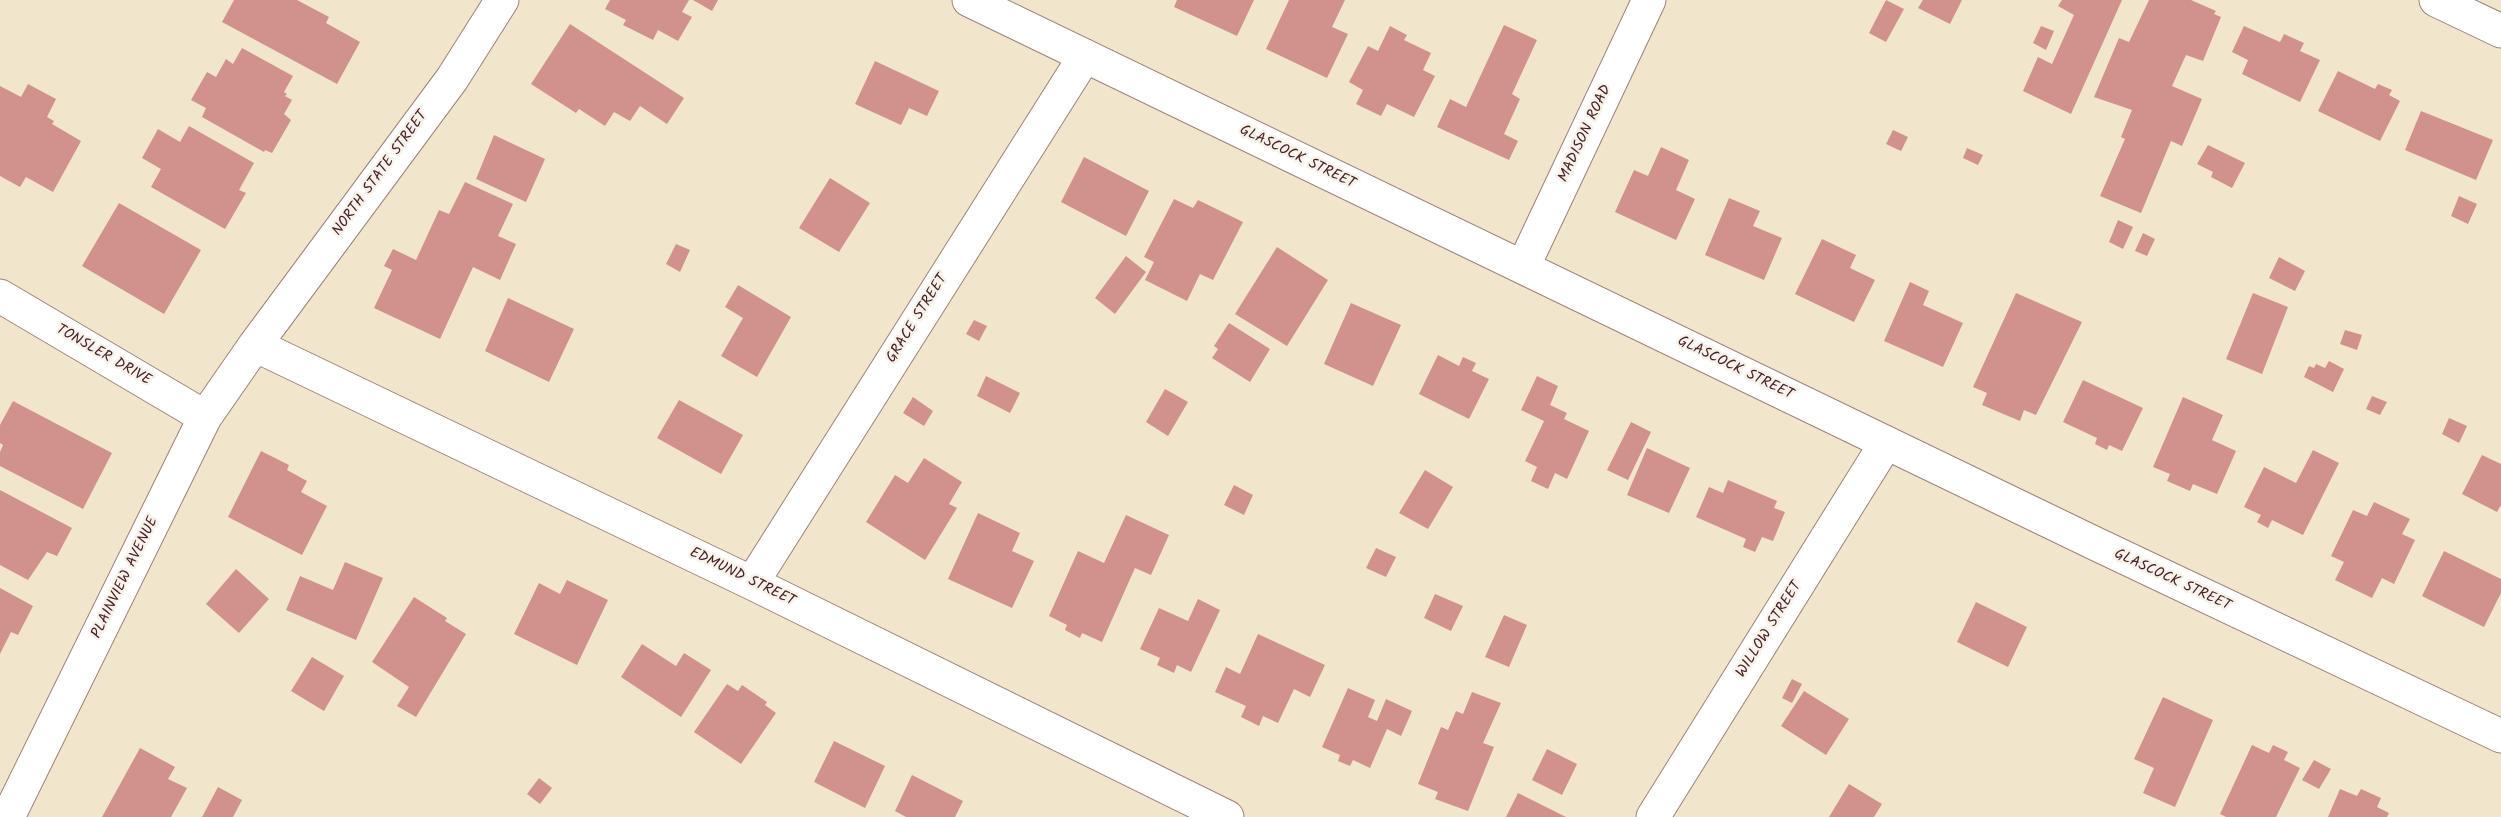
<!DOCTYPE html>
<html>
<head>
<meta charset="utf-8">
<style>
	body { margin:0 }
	canvas { display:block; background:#f1e5cb }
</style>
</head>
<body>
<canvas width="2501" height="817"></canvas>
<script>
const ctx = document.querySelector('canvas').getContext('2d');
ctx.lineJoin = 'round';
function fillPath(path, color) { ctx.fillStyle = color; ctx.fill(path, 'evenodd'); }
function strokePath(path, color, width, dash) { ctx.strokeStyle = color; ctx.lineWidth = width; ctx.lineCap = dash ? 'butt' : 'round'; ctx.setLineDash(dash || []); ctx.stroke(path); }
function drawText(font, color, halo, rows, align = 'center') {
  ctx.font = font + ' Kalam,sans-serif'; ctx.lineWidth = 5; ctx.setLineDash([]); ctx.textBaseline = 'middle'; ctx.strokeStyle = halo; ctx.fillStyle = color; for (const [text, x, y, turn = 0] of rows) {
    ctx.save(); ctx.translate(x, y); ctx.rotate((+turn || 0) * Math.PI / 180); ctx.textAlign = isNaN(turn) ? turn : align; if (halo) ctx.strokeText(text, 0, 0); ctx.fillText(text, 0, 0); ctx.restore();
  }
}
fillPath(new Path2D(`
	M 234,0 L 297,0 L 329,17 L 326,23 L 360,42 L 337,84 L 222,22 Z
	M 610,0 L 689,0 L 682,12 L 692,17 L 678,41 L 658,30 L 653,40 L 623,25 L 626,20 L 605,9 Z
	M 693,0 L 718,0 L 712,11 Z
	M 1177,0 L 1254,0 L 1237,36 L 1174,7 Z
	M 1289,0 L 1345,0 L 1332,27 L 1348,34 L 1327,78 L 1266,49 Z
	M 1886,0 L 1904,9 L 1886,42 L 1869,33 Z
	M 1923,0 L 1962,0 L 1950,24 L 1918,8 Z
	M 2062,0 L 2122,0 L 2071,114 L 2023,91 L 2038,57 L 2052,64 L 2074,15 L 2058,6 Z
	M 2149,0 L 2191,0 L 2216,11 L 2214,14 L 2221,17 L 2203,61 L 2186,55 L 2172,86 L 2202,99 L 2182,146 L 2171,141 L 2141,213 L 2100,196 L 2125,139 L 2121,137 L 2132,110 L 2094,97 L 2119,38 L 2129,42 Z
	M 570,24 L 684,98 L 667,124 L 640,106 L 630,121 L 614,112 L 605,126 L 579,109 L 576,113 L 531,84 Z
	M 1504,25 L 1537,40 L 1512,94 L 1520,99 L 1504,134 L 1518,141 L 1509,160 L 1437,127 L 1450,99 L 1466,107 Z
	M 1390,26 L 1407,35 L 1404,40 L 1431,53 L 1423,70 L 1435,76 L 1414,117 L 1387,104 L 1381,116 L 1356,104 L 1363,90 L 1349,82 L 1368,46 L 1378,51 Z
	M 2041,26 L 2054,31 L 2046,50 L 2033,43 Z
	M 2244,26 L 2280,42 L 2284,34 L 2304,43 L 2300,51 L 2320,60 L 2300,102 L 2242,74 L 2248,60 L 2232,52 Z
	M 242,48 L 293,76 L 284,92 L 287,94 L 285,96 L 292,100 L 284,114 L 291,120 L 272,153 L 265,150 L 264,152 L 202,117 L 206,108 L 191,100 L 207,72 L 216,77 L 226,59 L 233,64 Z
	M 875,61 L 939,91 L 927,116 L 909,108 L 901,125 L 855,104 Z
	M 2338,71 L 2375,89 L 2378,84 L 2392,90 L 2389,95 L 2400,101 L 2380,141 L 2318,111 Z
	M 28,84 L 56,99 L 47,117 L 54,121 L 52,124 L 81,141 L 53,192 L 26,177 L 20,187 L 0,176 L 0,86 L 21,97 Z
	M 2421,111 L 2493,140 L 2476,180 L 2405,150 Z
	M 189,126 L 254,163 L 239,190 L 246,193 L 225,229 L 151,187 L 161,169 L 142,158 L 158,129 L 180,142 Z
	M 1893,130 L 1908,137 L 1901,151 L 1886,144 Z
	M 494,135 L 545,159 L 526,202 L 476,179 Z
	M 2208,145 L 2245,163 L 2232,188 L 2211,177 L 2213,172 L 2197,164 Z
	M 1661,147 L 1689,160 L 1676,190 L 1695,199 L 1676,240 L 1615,212 L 1634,170 L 1648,176 Z
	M 1967,148 L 1983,155 L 1978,165 L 1963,158 Z
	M 1084,157 L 1149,191 L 1126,236 L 1061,202 Z
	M 830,178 L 870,203 L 839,252 L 799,228 Z
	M 465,182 L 513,204 L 498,236 L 516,244 L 500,280 L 473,267 L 440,339 L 374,308 L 392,270 L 384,266 L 393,249 L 416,260 L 439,210 L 449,214 Z
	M 2459,196 L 2477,204 L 2468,224 L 2451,216 Z
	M 1729,198 L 1760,211 L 1753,226 L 1782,238 L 1764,280 L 1705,255 Z
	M 1174,199 L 1193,208 L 1198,200 L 1243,222 L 1213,280 L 1200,274 L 1187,301 L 1145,280 L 1154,262 L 1144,257 Z
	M 119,203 L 201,250 L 164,314 L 82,266 Z
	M 2118,220 L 2133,227 L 2123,249 L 2109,242 Z
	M 2143,233 L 2155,239 L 2147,256 L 2135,251 Z
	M 1822,239 L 1856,255 L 1850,268 L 1875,280 L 1854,322 L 1795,294 Z
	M 676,244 L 690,250 L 680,272 L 666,264 Z
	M 1277,247 L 1328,280 L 1287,346 L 1235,314 Z
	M 1126,256 L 1146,272 L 1115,314 L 1095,298 Z
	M 2279,257 L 2305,271 L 2295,291 L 2269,278 Z
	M 1910,282 L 1929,291 L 1923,305 L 1963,323 L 1943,367 L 1884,341 Z
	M 738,285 L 791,317 L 757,377 L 721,356 L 743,318 L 725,307 Z
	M 2016,293 L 2082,322 L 2036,415 L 2024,410 L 2020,421 L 1982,405 L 1987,393 L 1973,387 Z
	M 2253,293 L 2288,307 L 2262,374 L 2226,359 Z
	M 508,298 L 574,329 L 549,382 L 485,351 Z
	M 1351,303 L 1401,325 L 1373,386 L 1324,364 Z
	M 974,320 L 987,326 L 979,341 L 966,334 Z
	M 1229,323 L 1270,349 L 1250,382 L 1212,358 L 1218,349 L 1214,346 Z
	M 2345,330 L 2362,335 L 2357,350 L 2340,344 Z
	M 1438,355 L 1459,366 L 1463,357 L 1476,363 L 1472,371 L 1489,379 L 1469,419 L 1419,394 Z
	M 2329,361 L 2344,369 L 2333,392 L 2304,377 L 2309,366 L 2314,368 L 2316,364 L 2325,368 Z
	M 986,376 L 1020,393 L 1010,413 L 977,396 Z
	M 1537,376 L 1558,386 L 1550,405 L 1567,413 L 1564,419 L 1589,431 L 1567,479 L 1555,473 L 1548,489 L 1531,481 L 1537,467 L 1525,461 L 1544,421 L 1521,410 Z
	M 2083,380 L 2143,408 L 2122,451 L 2109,445 L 2107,450 L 2095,444 L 2097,438 L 2063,422 Z
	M 1165,389 L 1188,402 L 1168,436 L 1146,422 Z
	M 2372,396 L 2387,402 L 2380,415 L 2366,409 Z
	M 913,397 L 933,411 L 924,426 L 903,413 Z
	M 2183,397 L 2223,415 L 2212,440 L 2236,451 L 2217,494 L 2193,484 L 2190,491 L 2167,481 L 2170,474 L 2153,467 Z
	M 679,400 L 743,435 L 721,474 L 657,438 Z
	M 13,401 L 112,453 L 83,509 L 0,466 L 0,452 L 3,445 L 0,443 L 0,425 Z
	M 2449,418 L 2467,426 L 2459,443 L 2442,434 Z
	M 1631,422 L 1651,432 L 1628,480 L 1607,470 Z
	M 1647,448 L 1690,468 L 1669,513 L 1627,495 Z
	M 2313,450 L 2339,463 L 2303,535 L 2272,520 L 2268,528 L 2257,522 L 2261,515 L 2244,507 L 2264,467 L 2296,483 Z
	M 261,451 L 289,465 L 287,470 L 307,481 L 301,492 L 327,506 L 302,555 L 228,517 Z
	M 2482,455 L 2501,464 L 2501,505 L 2497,512 L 2462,494 Z
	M 924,458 L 962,482 L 949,504 L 957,508 L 925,560 L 866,522 L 895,475 L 908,483 Z
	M 1425,470 L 1453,487 L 1428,529 L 1399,513 Z
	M 1728,480 L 1777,501 L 1774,508 L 1785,512 L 1773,541 L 1762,537 L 1755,552 L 1743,547 L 1746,539 L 1696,517 L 1709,487 L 1723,493 Z
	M 1234,485 L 1253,495 L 1244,515 L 1224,505 Z
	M 0,490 L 72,528 L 57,556 L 47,552 L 28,580 L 0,565 Z
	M 2374,502 L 2410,519 L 2402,534 L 2415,540 L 2394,584 L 2382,578 L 2372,598 L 2335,580 L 2344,562 L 2331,556 L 2353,510 L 2367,516 Z
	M 978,513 L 1020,533 L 1012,551 L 1034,561 L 1012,608 L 948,579 Z
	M 1126,515 L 1169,535 L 1151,575 L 1135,568 L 1102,642 L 1082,633 L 1080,638 L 1065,630 L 1067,625 L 1049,616 L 1078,551 L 1104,563 Z
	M 1376,548 L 1396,557 L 1386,577 L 1366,568 Z
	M 2444,551 L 2501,579 L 2501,593 L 2484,627 L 2422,596 Z
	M 345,562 L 383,578 L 356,640 L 286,610 L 300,576 L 333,590 Z
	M 236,569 L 269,599 L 239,633 L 206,604 Z
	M 567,580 L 608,600 L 577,665 L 514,634 L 539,583 L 560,594 Z
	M 0,588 L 33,606 L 18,635 L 11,632 L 0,654 Z
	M 1435,594 L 1463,606 L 1451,631 L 1424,618 Z
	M 414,597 L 447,618 L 445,621 L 466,634 L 416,717 L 397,706 L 409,687 L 372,662 Z
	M 1198,599 L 1220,610 L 1191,672 L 1177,665 L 1174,673 L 1157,665 L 1160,658 L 1140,649 L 1159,608 L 1188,621 Z
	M 1976,602 L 2027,627 L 2008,667 L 1957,642 Z
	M 1504,615 L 1527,625 L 1509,667 L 1485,657 Z
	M 1258,634 L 1325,665 L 1310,697 L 1294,689 L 1278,723 L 1263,716 L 1259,726 L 1241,717 L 1246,706 L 1215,692 L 1226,667 L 1240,674 Z
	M 642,644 L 676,666 L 684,653 L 711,670 L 681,717 L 621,677 Z
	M 312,657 L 344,676 L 324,711 L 291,691 Z
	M 1792,679 L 1802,684 L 1792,703 L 1782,698 Z
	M 727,684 L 738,691 L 742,685 L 767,702 L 765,705 L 776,713 L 741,764 L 694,732 Z
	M 1348,688 L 1375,700 L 1368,717 L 1377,721 L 1386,699 L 1412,711 L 1401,736 L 1387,729 L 1370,768 L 1353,760 L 1350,766 L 1338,761 L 1340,755 L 1322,747 Z
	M 1804,691 L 1849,719 L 1826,755 L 1781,726 Z
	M 1472,692 L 1501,703 L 1483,743 L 1494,747 L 1468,811 L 1435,799 L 1438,792 L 1418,784 L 1441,727 L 1448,730 L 1456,711 L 1463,714 Z
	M 2163,697 L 2213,720 L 2175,807 L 2143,793 L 2154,768 L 2134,759 Z
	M 834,741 L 885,766 L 865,808 L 814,782 Z
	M 2252,745 L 2269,753 L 2273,745 L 2288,752 L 2284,760 L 2300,768 L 2276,817 L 2226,817 L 2220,814 Z
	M 140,748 L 175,767 L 168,779 L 187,788 L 171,817 L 102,817 Z
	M 1547,749 L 1577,764 L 1562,795 L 1532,780 Z
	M 2314,760 L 2331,769 L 2319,789 L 2302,780 Z
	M 912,775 L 963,801 L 955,817 L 906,817 L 895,811 Z
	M 539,778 L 552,788 L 540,804 L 527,794 Z
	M 1849,784 L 1882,804 L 1874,817 L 1829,817 Z
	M 218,787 L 242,800 L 233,817 L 202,817 Z
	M 2340,789 L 2357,796 L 2361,789 L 2381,798 L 2377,807 L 2389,813 L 2387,817 L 2328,817 Z
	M 1518,793 L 1566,817 L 1506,817 Z`), '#d1928d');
const minor = new Path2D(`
	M 2436,0 L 2501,31
	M 1523,267 L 1649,0
	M 0,296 L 205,417
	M 255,345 L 752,583 L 1227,817
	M 752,583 L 1085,56
	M 8,817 L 205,417 L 255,345 L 452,79 L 502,0
	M 1653,817 L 1886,443`);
const tertiary = new Path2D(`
	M 969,0 L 2094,543 L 2501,736`);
strokePath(minor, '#9e827b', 35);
strokePath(tertiary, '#9e827b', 35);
strokePath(minor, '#fff', 33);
strokePath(tertiary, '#fff', 33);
drawText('15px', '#4a1f2b', '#f7f3e8', [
	["MADISON ROAD",1586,134,-65],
	["GLASCOCK STREET",1297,158,26],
	["NORTH STATE STREET",381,174,-54],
	["GRACE STREET",918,319,-58],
	["TONSLER DRIVE",103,356,30],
	["GLASCOCK STREET",1735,369,26],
	["PLAINVIEW AVENUE",126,578,-64],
	["EDMUND STREET",742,578,26],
	["GLASCOCK STREET",2172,581,25],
	["WILLOW STREET",1770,630,-58]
]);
</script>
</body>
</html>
